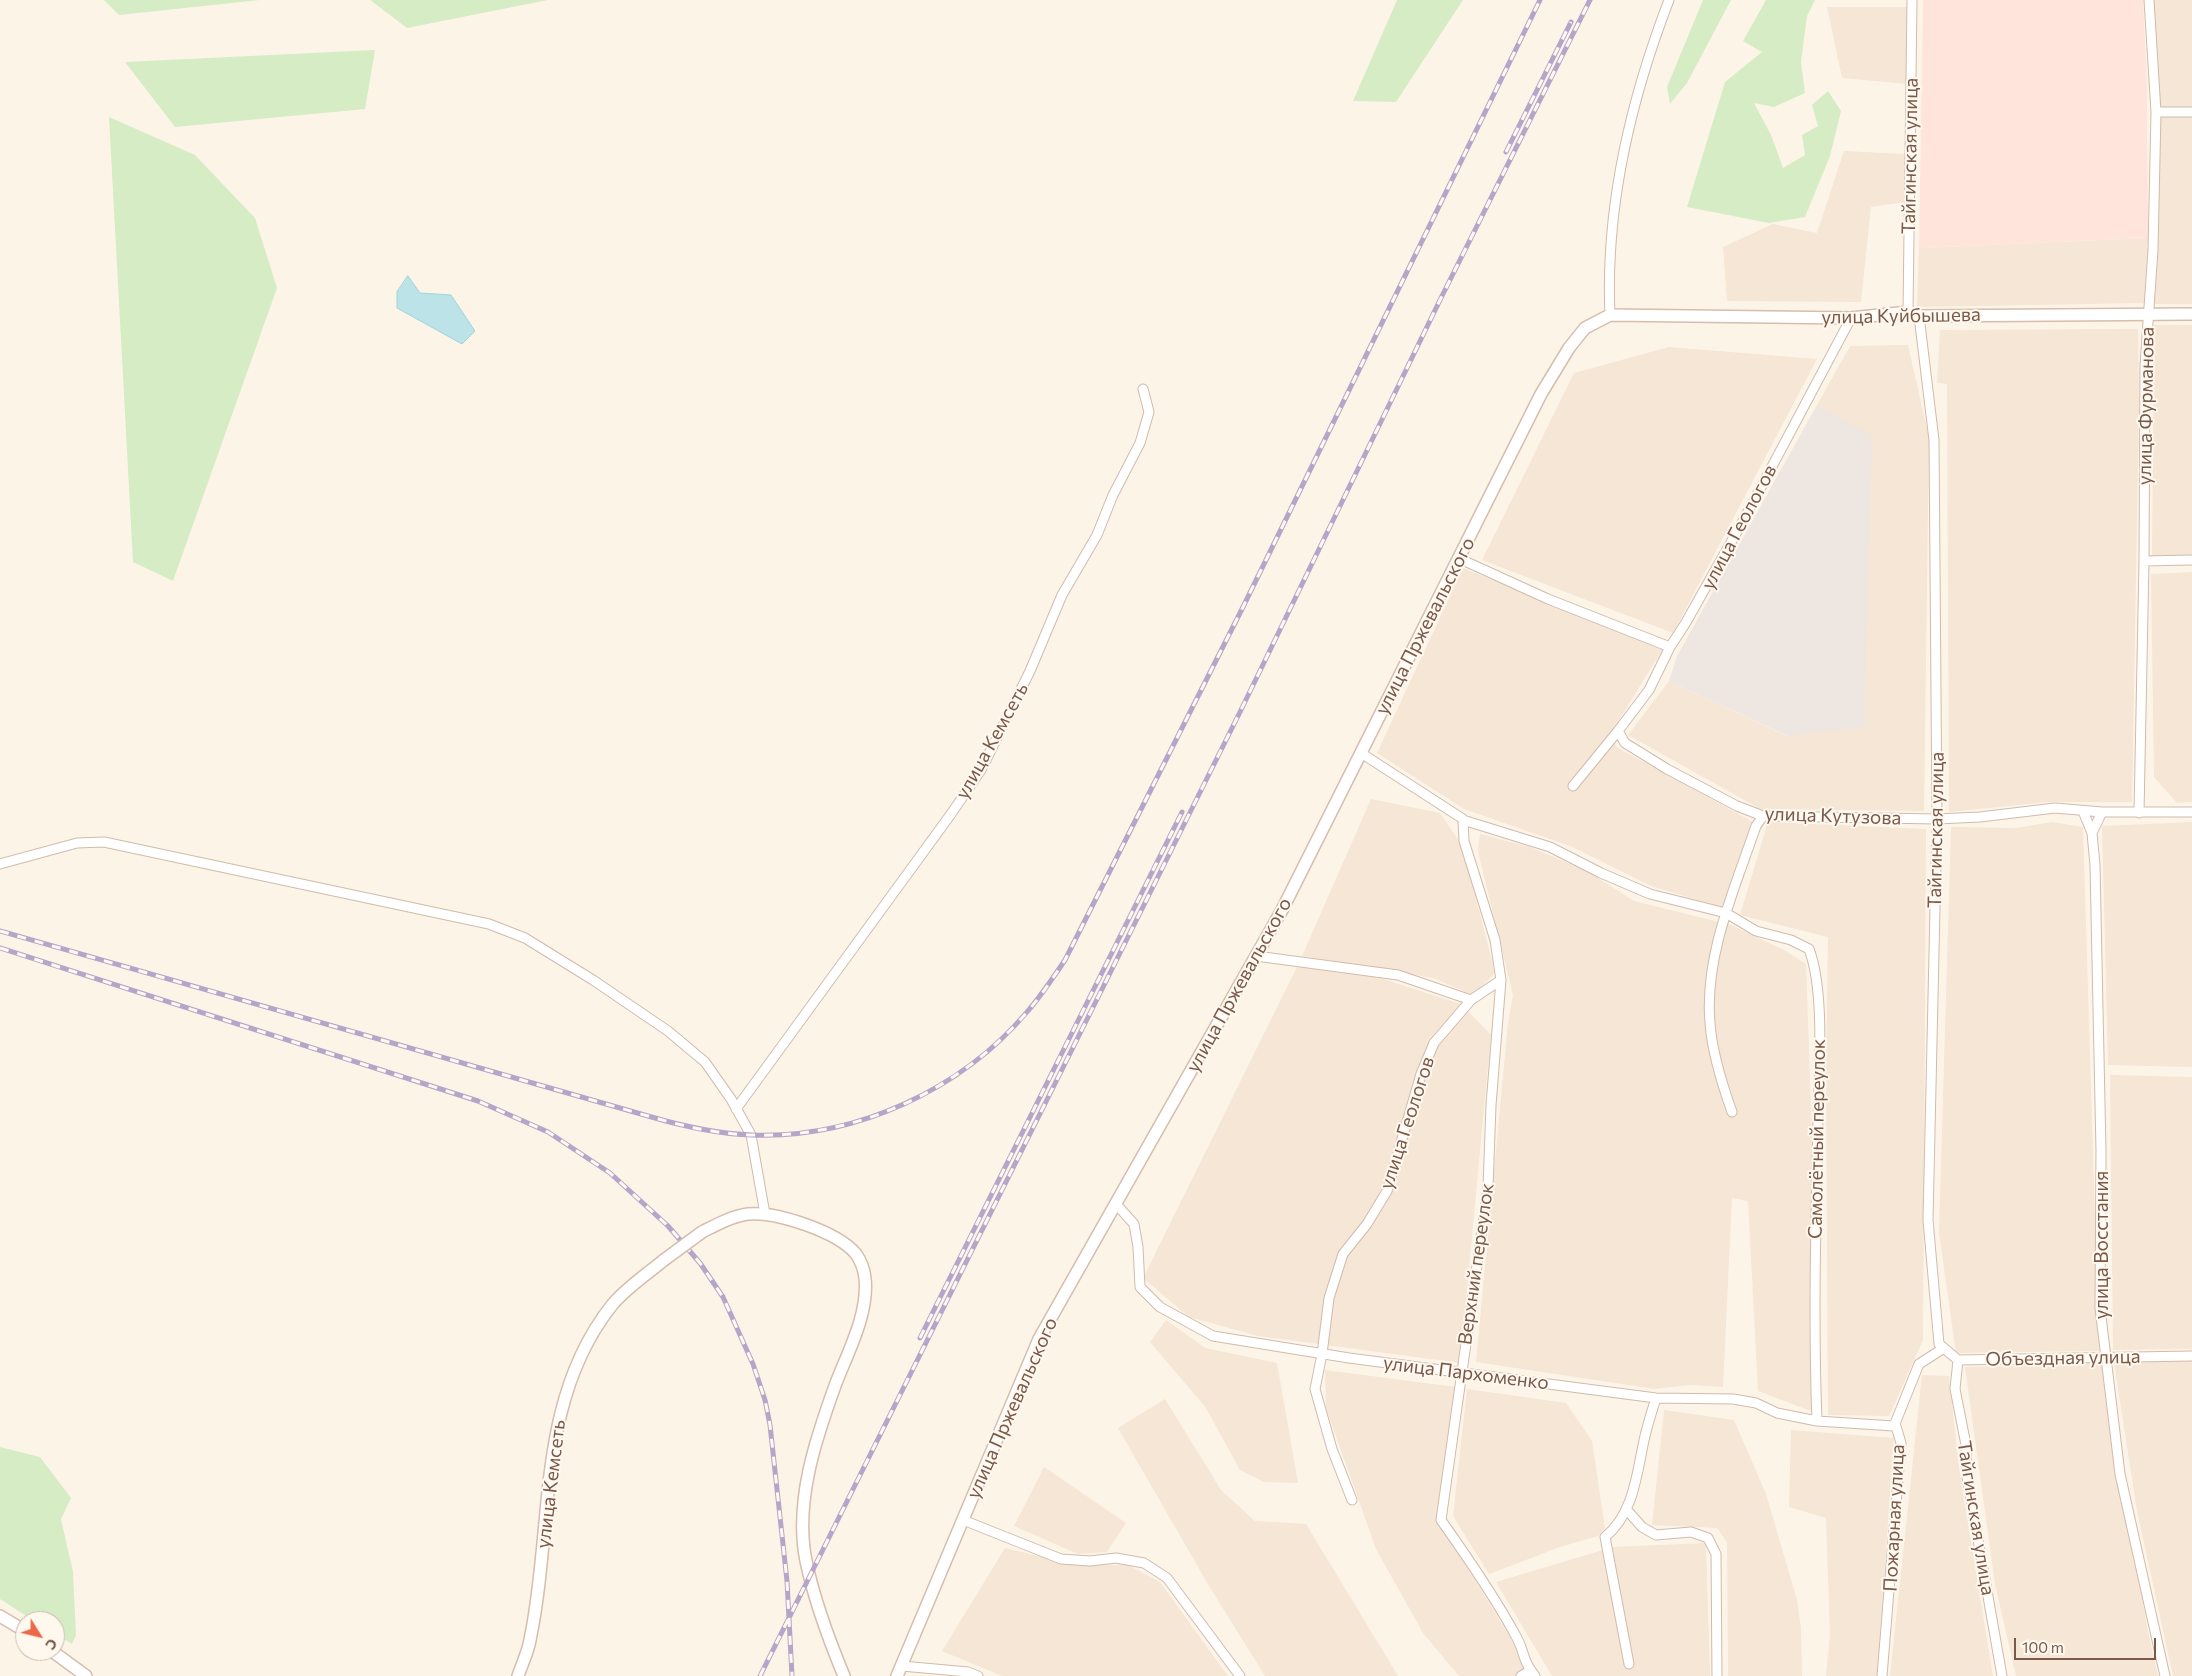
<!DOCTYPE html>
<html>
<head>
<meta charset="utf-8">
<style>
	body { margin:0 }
	#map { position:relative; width:2192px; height:1676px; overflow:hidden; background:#fdf4e8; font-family:Commissioner,sans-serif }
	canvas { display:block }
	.north { position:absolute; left:15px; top:1611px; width:50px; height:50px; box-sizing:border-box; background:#fff8ef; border:1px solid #c9b8ad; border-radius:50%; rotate:126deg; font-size:14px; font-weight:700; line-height:20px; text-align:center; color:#79594a }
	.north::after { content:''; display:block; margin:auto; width:18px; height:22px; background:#eb6848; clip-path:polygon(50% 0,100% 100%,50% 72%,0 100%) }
	.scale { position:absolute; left:2014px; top:1638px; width:142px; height:22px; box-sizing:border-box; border:2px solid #79594a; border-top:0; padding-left:6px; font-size:15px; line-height:18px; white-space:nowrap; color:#79594a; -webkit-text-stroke:4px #fff8ef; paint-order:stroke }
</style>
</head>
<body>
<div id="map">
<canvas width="2192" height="1676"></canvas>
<div class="north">С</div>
<div class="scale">100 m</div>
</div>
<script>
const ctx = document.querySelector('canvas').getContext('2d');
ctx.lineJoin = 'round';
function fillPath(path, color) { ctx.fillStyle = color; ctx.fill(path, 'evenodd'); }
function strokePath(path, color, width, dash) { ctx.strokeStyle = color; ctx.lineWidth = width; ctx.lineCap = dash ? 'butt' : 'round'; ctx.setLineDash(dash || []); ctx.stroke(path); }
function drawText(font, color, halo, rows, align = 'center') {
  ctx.font = font + ' Commissioner,sans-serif'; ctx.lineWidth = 4; ctx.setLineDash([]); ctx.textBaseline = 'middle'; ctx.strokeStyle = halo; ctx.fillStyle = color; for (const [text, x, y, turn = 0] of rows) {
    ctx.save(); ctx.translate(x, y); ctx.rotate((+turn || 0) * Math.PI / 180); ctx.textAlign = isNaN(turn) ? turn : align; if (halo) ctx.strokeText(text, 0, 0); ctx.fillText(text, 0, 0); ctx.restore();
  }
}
fillPath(new Path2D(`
	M 2152,0 L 2192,0 L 2192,304 L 2155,304 Z
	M 1827,7 L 1909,7 L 1907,84 L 1842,78 Z
	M 1844,151 L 1905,154 L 1905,202 L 1871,207 L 1861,302 L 1727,301 L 1723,247 L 1773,224 L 1817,233 Z
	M 2148,238 L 2144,303 L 1917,307 L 1919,248 Z
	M 2154,325 L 2192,325 L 2192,555 L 2152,556 Z
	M 2138,329 L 2139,407 L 2132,802 L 2048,802 L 1949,812 L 1947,384 L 1937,383 L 1940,330 Z
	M 1908,345 L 1929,438 L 1924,811 L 1760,809 L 1628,735 L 1669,681 L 1787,736 L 1872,437 L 1817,405 L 1850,346 Z
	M 1669,347 L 1817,359 L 1673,633 L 1482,560 L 1574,373 Z
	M 1463,568 L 1663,649 L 1609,736 L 1618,748 L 1753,822 L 1724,908 L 1651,886 L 1570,846 L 1464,809 L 1377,753 Z
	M 2192,572 L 2192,802 L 2177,803 L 2154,777 L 2151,574 Z
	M 1371,799 L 1440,813 L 1463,847 L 1495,973 L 1473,995 L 1433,978 L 1302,956 Z
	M 1768,822 L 1926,829 L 1923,1340 L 1889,1416 L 1828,1415 L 1826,1074 L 1828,937 L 1740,915 Z
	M 2052,822 L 2083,827 L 2099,1351 L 1956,1353 L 1939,1233 L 1951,827 L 2016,828 Z
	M 2192,822 L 2192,1067 L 2108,1065 L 2102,826 Z
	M 1480,834 L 1530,847 L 1587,871 L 1634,901 L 1731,925 L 1784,950 L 1806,964 L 1812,1140 L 1811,1411 L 1758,1391 L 1748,1201 L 1732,1198 L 1723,1387 L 1690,1385 L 1655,1389 L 1476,1362 L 1508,1023 L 1513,995 L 1478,852 Z
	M 1297,967 L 1380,978 L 1461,1004 L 1491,1035 L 1460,1363 L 1258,1336 L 1189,1317 L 1143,1278 Z
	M 2110,1075 L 2192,1077 L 2192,1349 L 2113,1350 Z
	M 1166,1320 L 1205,1348 L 1277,1363 L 1298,1483 L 1264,1482 L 1240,1470 L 1206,1408 L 1150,1342 Z
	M 2192,1361 L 2192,1676 L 2173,1676 L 2137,1511 L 2114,1363 Z
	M 2102,1363 L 2148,1632 L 2158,1676 L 2016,1676 L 1995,1584 L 1965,1367 Z
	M 1325,1370 L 1456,1387 L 1438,1520 L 1534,1676 L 1459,1676 L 1423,1633 L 1376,1549 L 1326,1408 Z
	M 1922,1375 L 1949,1376 L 1959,1468 L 1993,1676 L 1890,1676 Z
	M 1467,1389 L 1566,1403 L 1592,1441 L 1605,1528 L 1598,1536 L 1560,1547 L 1489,1574 L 1453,1516 Z
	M 1165,1399 L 1221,1490 L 1255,1521 L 1306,1524 L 1398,1676 L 1265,1676 L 1209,1586 L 1118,1428 Z
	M 1664,1410 L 1734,1420 L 1766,1494 L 1797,1600 L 1801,1628 L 1802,1676 L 1728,1676 L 1727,1542 L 1717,1528 L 1652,1525 Z
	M 1791,1430 L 1894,1438 L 1877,1676 L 1826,1676 L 1830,1635 L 1826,1518 L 1789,1507 Z
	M 1044,1467 L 1126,1523 L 1107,1552 L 1078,1554 L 1014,1526 Z
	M 1706,1543 L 1710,1676 L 1552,1676 L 1496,1582 L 1613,1547 Z
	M 1005,1548 L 1076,1565 L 1128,1565 L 1160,1582 L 1228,1676 L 1002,1676 L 942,1651 Z`), '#f5e6d6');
fillPath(new Path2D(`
	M 1923,0 L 2143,0 L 2147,85 L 2148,238 L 1919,248 Z`), '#fee4db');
fillPath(new Path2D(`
	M 1817,405 L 1872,436 L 1864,727 L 1788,736 L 1669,681 L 1677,656 Z`), '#eee7e1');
fillPath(new Path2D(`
	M 104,0 L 260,0 L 119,15 Z
	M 370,0 L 548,0 L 407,28 Z
	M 1397,0 L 1463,0 L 1396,102 L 1353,101 Z
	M 1703,0 L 1731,0 L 1687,83 L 1670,104 L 1667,87 Z
	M 1766,0 L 1815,0 L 1807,16 L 1801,62 L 1805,93 L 1774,107 L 1754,103 L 1771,135 L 1783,168 L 1805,155 L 1802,135 L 1818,126 L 1812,105 L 1828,91 L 1841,111 L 1830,156 L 1805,217 L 1769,223 L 1687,207 L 1725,82 L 1762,52 L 1743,41 Z
	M 375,50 L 365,109 L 175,127 L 125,62 Z
	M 109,117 L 195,155 L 255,218 L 277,288 L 173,581 L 133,562 Z
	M 0,1447 L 40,1457 L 71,1498 L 61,1519 L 73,1572 L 76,1635 L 72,1644 L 55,1634 L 55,1621 L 34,1621 L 0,1599 Z`), '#d6ecc5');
const water = new Path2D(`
	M 408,276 L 420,293 L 451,295 L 475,331 L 462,344 L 397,308 L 397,292 Z`);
fillPath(water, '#bbe3e8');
strokePath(water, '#a0d3db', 1);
const street = new Path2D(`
	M 2156,112 L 2192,112
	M 1908,312 L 1912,0
	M 1610,315 C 1605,208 1631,99 1669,0
	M 1919,316 L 1934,440 L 1937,819 L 1928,1220 L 1939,1344 L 1958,1360 L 2192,1356
	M 1458,558 L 1548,599 L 1670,647
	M 2144,561 L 2192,560
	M 1618,731 L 1625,743 L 1667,769 L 1737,806 L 1763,816 L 1937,819 L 1980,817 L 2055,808 L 2102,812 L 2192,812
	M 1361,753 L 1463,819 L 1464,841 L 1495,940 L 1501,980 L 1491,1105 L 1488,1188 L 1441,1520 C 1468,1558 1495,1597 1517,1638 C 1525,1653 1522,1660 1535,1676
	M 1573,786 L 1618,731 L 1649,690 L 1670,647 L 1685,624 L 1743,521 L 1851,318
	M 2083,811 L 2092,833 L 2095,865 L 2101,1151 L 2100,1308 L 2120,1474 L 2165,1676
	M 2139,813 L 2144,561 L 2145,365 L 2153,250 L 2156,112 L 2149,0
	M 1463,820 L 1550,847 L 1601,873 L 1650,894 L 1726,913 L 1756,931 L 1791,940 L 1809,949 C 1825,991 1819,1071 1818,1118 C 1816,1219 1813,1320 1817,1421
	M 2092,833 L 2102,812
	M 0,864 L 77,843 L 104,842 L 489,924 L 525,938 L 593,980 L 668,1031 L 705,1062 L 731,1099 L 751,1135 L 765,1214
	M 1256,956 L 1398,975 L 1471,1000
	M 736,1109 L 951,814 L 981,770 L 1030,671 L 1062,595 L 1097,535 L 1113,495 L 1140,443 L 1149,412 L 1143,389
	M 1732,1112 C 1722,1084 1712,1053 1710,1023 C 1704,956 1735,888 1756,826 L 1763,816
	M 1116,1204 L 1134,1224 L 1138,1247 L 1140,1287 L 1160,1307 L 1213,1336 L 1349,1358 L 1656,1398 L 1733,1399 L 1756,1403 L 1777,1413 L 1817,1421 L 1894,1426 L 1919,1364 L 1944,1348
	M 1958,1360 L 1955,1389 L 1966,1445 L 1967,1477 L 2002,1676
	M 1352,1500 L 1332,1449 L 1315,1389 L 1322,1354 L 1329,1298 L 1343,1254 L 1367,1224 L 1387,1191 L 1421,1074 L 1434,1043 L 1471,1000 L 1501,980
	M 1626,1509 L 1642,1527 L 1656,1535 L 1691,1532 L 1708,1538 L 1716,1554 L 1717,1676
	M 963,1520 L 1061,1559 L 1090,1561 L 1116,1558 L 1144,1563 L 1167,1578 L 1240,1676
	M 1629,1664 L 1605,1537 C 1635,1513 1637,1470 1645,1436 C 1648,1423 1652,1411 1656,1398
	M 902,1666 L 968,1672 L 978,1676
	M 1521,1676 L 1531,1670
	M 1882,1676 L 1901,1443 L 1895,1423`);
const secondary = new Path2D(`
	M 702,1232 C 716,1225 732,1216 748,1214 C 776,1211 838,1232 856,1254 C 861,1261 864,1270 865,1278 C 869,1313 848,1352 836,1383 C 816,1438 794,1502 806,1561 C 814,1599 829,1640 844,1676
	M 0,1616 L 25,1631
	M 52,1651 L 86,1676
	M 518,1676 C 522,1664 528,1652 530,1640 C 554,1526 535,1402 612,1305 C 626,1288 647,1274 664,1260
	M 897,1676 L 1039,1339 L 1282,910 L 1541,394 L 1569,348 L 1585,328 L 1610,315 L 1851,318 L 1908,312 L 1919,316 L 2192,314`);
strokePath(street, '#d0bbac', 11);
strokePath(secondary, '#d6bdac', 14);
strokePath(street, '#fff', 9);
strokePath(secondary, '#fff', 11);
const rail = new Path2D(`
	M 1506,152 L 1571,22
	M 0,931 L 648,1116 C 682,1126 717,1134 752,1135 C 855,1139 961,1090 1027,1012 C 1041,996 1053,978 1065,960 L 1242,609 L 1540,0
	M 0,948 L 478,1101 L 548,1132 L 610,1173 L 668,1226 L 700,1263 L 723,1297 L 753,1364 L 765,1400 L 770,1425 L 787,1581 L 792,1676
	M 920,1338 L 1182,812
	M 760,1676 L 1240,712 L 1440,300 L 1590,0`);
strokePath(rail, '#b7a4c9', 5);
strokePath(rail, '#fff8ef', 3, [9]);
const secondaryBridge = new Path2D(`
	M 664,1260 L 702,1232`);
strokePath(secondaryBridge, '#d6bdac', 14, []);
strokePath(secondaryBridge, '#fff', 11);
drawText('19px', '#79594a', '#fff8ef', [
	["Тайгинская улица",1910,156,-89],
	["улица Куйбышева",1901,316,-1],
	["улица Фурманова",2146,406,-89],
	["улица Геологов",1739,527,-62],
	["улица Пржевальского",1425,626,-63],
	["улица Кемсеть",992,741,-61],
	["улица Кутузова",1833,816,2],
	["Тайгинская улица",1936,830,-89],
	["улица Пржевальского",1239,985,-61],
	["улица Геологов",1407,1123,-72],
	["Самолётный переулок",1817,1139,-89],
	["улица Восстания",2102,1245,-90],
	["Верхний переулок",1476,1264,-82],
	["Объездная улица",2063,1358,-1],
	["улица Пархоменко",1466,1373,7],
	["улица Пржевальского",1012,1408,-66],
	["улица Кемсеть",551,1484,-83],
	["Пожарная улица",1894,1518,-87],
	["Тайгинская улица",1976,1518,81]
]);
</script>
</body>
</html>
